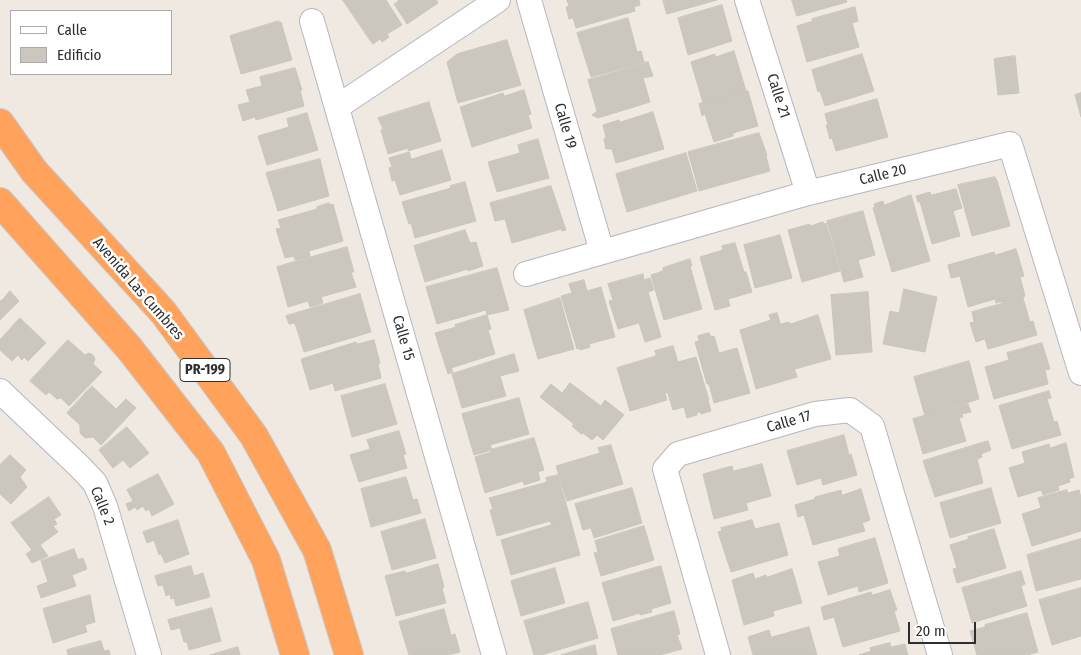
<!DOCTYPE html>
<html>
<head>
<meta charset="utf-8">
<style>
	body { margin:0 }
	#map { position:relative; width:1081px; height:655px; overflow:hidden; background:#efe9e1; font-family:"Fira Sans Condensed",sans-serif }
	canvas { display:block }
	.legend { position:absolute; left:10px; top:10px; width:162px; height:65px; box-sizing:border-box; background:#fff; border:1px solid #ababab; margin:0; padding:6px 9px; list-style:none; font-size:15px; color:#2e2e2e }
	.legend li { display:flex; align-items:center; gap:10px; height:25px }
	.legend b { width:25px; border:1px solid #ababab }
	.scale { position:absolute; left:908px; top:622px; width:68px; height:22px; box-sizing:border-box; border:2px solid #2e2e2e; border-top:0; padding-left:6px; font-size:15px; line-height:18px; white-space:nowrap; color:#2e2e2e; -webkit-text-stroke:4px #fff; paint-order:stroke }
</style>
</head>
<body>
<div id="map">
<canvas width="1081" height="655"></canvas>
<ul class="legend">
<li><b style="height:6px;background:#fff"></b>Calle</li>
<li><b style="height:14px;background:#cbc7bf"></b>Edificio</li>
</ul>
<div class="scale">20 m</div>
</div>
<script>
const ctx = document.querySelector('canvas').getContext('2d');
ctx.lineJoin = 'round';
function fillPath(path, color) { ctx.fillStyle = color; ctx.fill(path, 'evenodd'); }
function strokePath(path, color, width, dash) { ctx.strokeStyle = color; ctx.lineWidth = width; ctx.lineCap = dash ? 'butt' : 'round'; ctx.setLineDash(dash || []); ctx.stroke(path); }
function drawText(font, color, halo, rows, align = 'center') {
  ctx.font = font + ' "Fira Sans Condensed",sans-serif'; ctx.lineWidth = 5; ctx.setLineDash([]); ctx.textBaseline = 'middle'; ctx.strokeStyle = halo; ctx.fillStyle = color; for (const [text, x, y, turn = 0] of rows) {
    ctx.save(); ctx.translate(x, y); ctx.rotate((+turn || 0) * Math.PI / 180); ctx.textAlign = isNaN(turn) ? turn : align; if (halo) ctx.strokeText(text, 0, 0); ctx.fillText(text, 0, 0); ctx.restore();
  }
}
const building = new Path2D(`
	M 343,0 L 386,0 L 402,25 L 387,34 L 389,37 L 382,42 L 380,39 L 373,44 Z
	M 398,0 L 436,0 L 438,3 L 407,24 L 394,4 L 399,1 Z
	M 567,0 L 639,0 L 640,5 L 634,7 L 635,11 L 576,28 L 573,18 L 569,19 L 566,7 L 569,6 Z
	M 663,0 L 717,0 L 667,14 Z
	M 792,0 L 846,0 L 847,2 L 797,16 Z
	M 722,5 L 732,41 L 688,55 L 678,18 Z
	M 855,7 L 858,21 L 852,23 L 859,47 L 807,62 L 797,26 L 813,21 L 812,19 Z
	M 628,18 L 637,52 L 641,51 L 644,62 L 591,77 L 577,33 Z
	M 279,21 L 279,23 L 281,22 L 292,60 L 241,74 L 230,36 Z
	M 507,40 L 521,85 L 458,103 L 447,62 L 457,54 Z
	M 734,51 L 746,91 L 703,103 L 691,62 L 715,54 L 715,57 Z
	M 862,54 L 874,91 L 825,106 L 820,91 L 818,92 L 812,70 Z
	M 1015,56 L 1019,93 L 998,95 L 994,59 Z
	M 648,62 L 653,76 L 643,78 L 650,102 L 598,118 L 592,115 L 597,111 L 588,80 Z
	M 295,68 L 302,90 L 300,90 L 304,106 L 256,120 L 255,117 L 243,121 L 238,105 L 250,102 L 246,90 L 262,86 L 260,77 Z
	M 524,90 L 531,114 L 528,115 L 532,128 L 472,147 L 460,107 L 503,93 L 504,96 Z
	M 746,91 L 748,91 L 758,126 L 733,133 L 733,136 L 714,142 L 705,114 L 702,116 L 699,104 Z
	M 1081,93 L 1081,117 L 1075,95 Z
	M 877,99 L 888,137 L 836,151 L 832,138 L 830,139 L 826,125 L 828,125 L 825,114 Z
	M 429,102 L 441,141 L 408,151 L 408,148 L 388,154 L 381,130 L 383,129 L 378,118 Z
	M 653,112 L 664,149 L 616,163 L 612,149 L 606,149 L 604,139 L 606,138 L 603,125 L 619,120 L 620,122 Z
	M 307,113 L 318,150 L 267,165 L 258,136 L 289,127 L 287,119 Z
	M 759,133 L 767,155 L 766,156 L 770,171 L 699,191 L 688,152 Z
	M 538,139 L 549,178 L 497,192 L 488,162 L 520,153 L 518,145 Z
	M 442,150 L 451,180 L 400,195 L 395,180 L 392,181 L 389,168 L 392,167 L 389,158 L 409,152 L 411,159 Z
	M 686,153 L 697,191 L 627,212 L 616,174 Z
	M 320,159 L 329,196 L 278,211 L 266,173 Z
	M 995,177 L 996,180 L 997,180 L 1010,226 L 972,236 L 958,185 Z
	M 465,182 L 476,221 L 415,238 L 411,223 L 409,224 L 402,202 L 451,188 L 450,186 Z
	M 551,186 L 566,230 L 562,231 L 561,229 L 512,243 L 505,219 L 495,221 L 490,203 Z
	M 956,189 L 962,208 L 953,211 L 960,236 L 932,244 L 920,202 L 918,202 L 916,196 L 930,192 L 931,195 Z
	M 911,195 L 930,261 L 892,272 L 873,208 L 875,207 L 874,204 L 883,201 L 884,205 Z
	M 329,203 L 330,205 L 333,204 L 343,241 L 309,251 L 310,257 L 295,260 L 294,256 L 285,258 L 276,229 L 281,228 L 278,220 L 317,209 L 317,207 Z
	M 863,211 L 875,255 L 858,260 L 863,277 L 844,282 L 827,221 Z
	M 823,222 L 824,224 L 826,223 L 840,271 L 802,282 L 788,230 L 810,224 L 810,226 Z
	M 465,230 L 470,243 L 476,242 L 483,266 L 468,271 L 468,269 L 425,282 L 414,246 Z
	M 780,235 L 792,278 L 755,288 L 744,245 Z
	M 735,243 L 744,272 L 746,272 L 752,292 L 728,299 L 730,306 L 715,310 L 700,257 L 723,250 L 722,246 Z
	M 347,247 L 354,272 L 351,272 L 356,287 L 321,297 L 323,303 L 310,307 L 308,301 L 288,307 L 277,267 Z
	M 1016,249 L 1024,276 L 1020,277 L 1025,296 L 1023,297 L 1023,298 L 1002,303 L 1002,301 L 996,303 L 995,299 L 968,307 L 960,276 L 951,278 L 948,265 L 994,252 L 995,255 Z
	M 690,259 L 692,266 L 690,266 L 702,309 L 664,320 L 651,275 L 663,271 L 663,268 Z
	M 497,268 L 509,310 L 487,315 L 486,310 L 437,324 L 426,287 Z
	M 643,274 L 644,280 L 650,278 L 654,290 L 648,292 L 661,337 L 645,342 L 639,323 L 618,329 L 609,301 L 613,300 L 608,284 Z
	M 584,280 L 587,291 L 601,287 L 615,337 L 589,344 L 590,347 L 580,350 L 580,348 L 577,349 L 561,296 L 572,293 L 569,284 Z
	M 904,289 L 937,297 L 925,352 L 883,344 L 890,311 L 899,313 Z
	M 10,291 L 19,301 L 0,320 L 0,300 L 1,301 Z
	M 868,292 L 872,352 L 836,355 L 831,295 Z
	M 360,294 L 371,332 L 304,352 L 295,323 L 289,324 L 286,316 Z
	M 560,298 L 574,349 L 538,359 L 524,310 Z
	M 1023,298 L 1030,322 L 1033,321 L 1037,335 L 988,349 L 985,339 L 976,342 L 970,323 L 974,322 L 972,312 Z
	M 777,313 L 797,377 L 756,389 L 740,330 L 771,320 L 769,315 Z
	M 487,315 L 491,329 L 488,330 L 495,354 L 451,368 L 453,372 L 448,374 L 435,333 L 456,327 L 455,325 Z
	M 818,315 L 831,359 L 795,369 L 781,324 L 789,322 L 790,324 Z
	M 20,318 L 46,343 L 28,361 L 24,357 L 22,360 L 18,355 L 12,361 L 0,350 L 0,340 Z
	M 709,333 L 711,337 L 714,336 L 719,353 L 737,348 L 750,393 L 714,403 L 709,384 L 707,384 L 695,342 L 699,341 L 698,336 Z
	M 68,340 L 85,355 L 89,353 L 93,355 L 95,359 L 93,364 L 102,372 L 69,406 L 61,398 L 57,399 L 49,392 L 46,395 L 30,381 Z
	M 374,340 L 380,363 L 378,364 L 381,378 L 335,391 L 333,383 L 310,390 L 301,359 L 356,342 L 357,344 Z
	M 1042,343 L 1050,369 L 1045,370 L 1048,384 L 994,399 L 985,367 L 1009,360 L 1007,353 Z
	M 673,346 L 678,362 L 696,357 L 709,400 L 708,400 L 711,411 L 701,414 L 701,412 L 696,413 L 697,415 L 687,418 L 684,407 L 673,410 L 655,351 Z
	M 514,354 L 519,371 L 500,376 L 506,396 L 462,408 L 452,374 Z
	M 657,356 L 668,392 L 665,393 L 667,400 L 630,411 L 617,368 Z
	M 969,361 L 979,399 L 925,416 L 914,377 Z
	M 570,383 L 601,406 L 605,400 L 624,415 L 603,440 L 597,435 L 592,440 L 583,433 L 581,434 L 572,426 L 574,424 L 540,397 L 551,384 L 562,393 Z
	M 385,384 L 397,424 L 352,437 L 341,396 Z
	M 92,386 L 116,409 L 126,399 L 136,408 L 101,445 L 93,437 L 85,438 L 80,433 L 80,425 L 67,413 Z
	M 1049,391 L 1051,398 L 1047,399 L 1054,422 L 1057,421 L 1061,435 L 1012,449 L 999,406 Z
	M 519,398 L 529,434 L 490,445 L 492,450 L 474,455 L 462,414 Z
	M 968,404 L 971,412 L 962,414 L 963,417 L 959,418 L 966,441 L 923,454 L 913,419 Z
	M 127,427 L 149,453 L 130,468 L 123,460 L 113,468 L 99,450 Z
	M 399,431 L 406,454 L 403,455 L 407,468 L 359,482 L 350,455 L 370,449 L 367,440 Z
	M 844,435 L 849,455 L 851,454 L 857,475 L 823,485 L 821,478 L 797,485 L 787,451 Z
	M 534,438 L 544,470 L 538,472 L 540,480 L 524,485 L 523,481 L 485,493 L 475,457 L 491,452 L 490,450 Z
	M 988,441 L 991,450 L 981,454 L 982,457 L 977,459 L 983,483 L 935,497 L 923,461 Z
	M 1066,443 L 1074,477 L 1069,479 L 1070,482 L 1058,486 L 1059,490 L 1043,495 L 1041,490 L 1018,497 L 1009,468 L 1025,463 L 1022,452 L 1049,444 L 1050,448 Z
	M 611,445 L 623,484 L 567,501 L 556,466 L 600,453 L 598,448 Z
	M 10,455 L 26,470 L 20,477 L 27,487 L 11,504 L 0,494 L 0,465 Z
	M 762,464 L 771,496 L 746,503 L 748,510 L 714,519 L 703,474 L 732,466 L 733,471 Z
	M 158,474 L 174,504 L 152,516 L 149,509 L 146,511 L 143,506 L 137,510 L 135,507 L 129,511 L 126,504 L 133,501 L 127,490 Z
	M 558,475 L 570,518 L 551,523 L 550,521 L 497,536 L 490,510 L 493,509 L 489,498 L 547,482 L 546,478 Z
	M 406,477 L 413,500 L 417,499 L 421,513 L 371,527 L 361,489 Z
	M 632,488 L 642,523 L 594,538 L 591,528 L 583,530 L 575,504 Z
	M 991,488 L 1001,523 L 950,538 L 940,503 Z
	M 861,489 L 870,520 L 862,523 L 865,531 L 813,545 L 804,515 L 798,517 L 795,505 L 815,499 L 815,497 L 841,490 L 842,495 Z
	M 1067,490 L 1068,493 L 1079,490 L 1081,498 L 1081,531 L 1032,546 L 1022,514 L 1041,508 L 1038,498 Z
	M 49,497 L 61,515 L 54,519 L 57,524 L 53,526 L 58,532 L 40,545 L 48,556 L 32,563 L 26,554 L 32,550 L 11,523 Z
	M 570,518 L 580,555 L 511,575 L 501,540 L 551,525 L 551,523 Z
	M 425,519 L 436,558 L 392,570 L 381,532 Z
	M 178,520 L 189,554 L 165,563 L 161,554 L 159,555 L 154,540 L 147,543 L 143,532 Z
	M 752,520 L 755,529 L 779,523 L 788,555 L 731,572 L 718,532 L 722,531 L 721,528 Z
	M 644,526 L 654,560 L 601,576 L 594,553 L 598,552 L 595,541 Z
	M 994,529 L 1006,568 L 957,583 L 953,569 L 957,568 L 950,545 L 969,539 L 968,537 Z
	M 875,538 L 888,583 L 859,592 L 858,586 L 828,595 L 818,562 L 840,556 L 838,549 Z
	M 1081,539 L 1081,579 L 1036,591 L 1027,555 Z
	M 74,549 L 78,560 L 83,558 L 87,569 L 72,575 L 76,586 L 41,598 L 37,586 L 48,582 L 41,561 Z
	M 438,564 L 444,587 L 442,588 L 446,603 L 396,616 L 385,576 L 405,571 L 406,573 Z
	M 191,566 L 194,576 L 203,573 L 210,597 L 176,606 L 174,598 L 171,599 L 170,594 L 166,596 L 163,585 L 158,586 L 155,576 Z
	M 661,566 L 671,603 L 651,609 L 652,612 L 640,615 L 640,613 L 613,621 L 602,583 Z
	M 555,568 L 565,603 L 521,616 L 511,581 Z
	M 792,569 L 802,603 L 773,611 L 774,616 L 744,625 L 732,580 L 753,573 L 755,579 L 766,575 L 767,577 Z
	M 1021,571 L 1025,584 L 1021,586 L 1027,606 L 972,623 L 962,588 Z
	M 1081,588 L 1081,636 L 1052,645 L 1039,600 Z
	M 890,590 L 897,610 L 894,611 L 900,631 L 843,647 L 834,617 L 824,620 L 821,607 L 871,592 L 872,595 Z
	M 90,595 L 95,622 L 85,625 L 87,632 L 53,643 L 43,609 Z
	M 588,602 L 598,638 L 541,655 L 534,655 L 524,621 Z
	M 212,608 L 221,641 L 189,650 L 187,642 L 184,642 L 180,628 L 171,630 L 168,620 Z
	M 444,609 L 451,635 L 455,634 L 460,652 L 448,655 L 409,655 L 399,622 Z
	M 674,611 L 680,634 L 677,635 L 682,649 L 660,655 L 618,655 L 611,629 Z
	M 1027,613 L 1038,652 L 1027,655 L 977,655 L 970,631 L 985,627 L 985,625 Z
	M 809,627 L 817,655 L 753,655 L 748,637 L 769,630 L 771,637 Z
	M 101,641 L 104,651 L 109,650 L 110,655 L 68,655 L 67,650 Z
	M 890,643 L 891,647 L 905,644 L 908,655 L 859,655 L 871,651 L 870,648 Z
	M 595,645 L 597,655 L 561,655 Z
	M 238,647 L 240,655 L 210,655 Z`);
fillPath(building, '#cbc7bf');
strokePath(building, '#cbc5ba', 1);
const minor = new Path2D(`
	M 529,0 L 602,252
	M 747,0 L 808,193
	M 312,21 L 494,655
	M 337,107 L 498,0
	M 526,274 L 808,193 L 1010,144 L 1081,373
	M 0,391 L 80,467 L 95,483 L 105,506 L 149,655
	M 718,655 L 665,469 L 678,454 L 815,414 L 850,410 L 872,426 L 940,655`);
const highway = new Path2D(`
	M 0,123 L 34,171 L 163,312 L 254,436 L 317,550 L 349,655
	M 0,202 L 129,348 L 211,453 L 266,560 L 295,655`);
strokePath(minor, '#b4b7c1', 26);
strokePath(highway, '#c9c9c9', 30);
strokePath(minor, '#fff', 24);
strokePath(highway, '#ffa35c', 28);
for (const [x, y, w] of [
	[205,370,50]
]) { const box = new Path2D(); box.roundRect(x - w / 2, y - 11.5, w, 23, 4); ctx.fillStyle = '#fff'; ctx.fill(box); strokePath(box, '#2e2e2e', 1); }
drawText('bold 14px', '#2e2e2e', null, [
	["PR-199",205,370]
]);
drawText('15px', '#2e2e2e', '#fff', [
	["Calle 21",778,96,72],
	["Calle 19",565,126,74],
	["Calle 20",883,175,-14],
	["Avenida Las Cumbres",138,289,49],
	["Calle 15",403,338,74],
	["Calle 17",789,422,-16],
	["Calle 2",102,506,68]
]);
</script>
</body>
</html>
